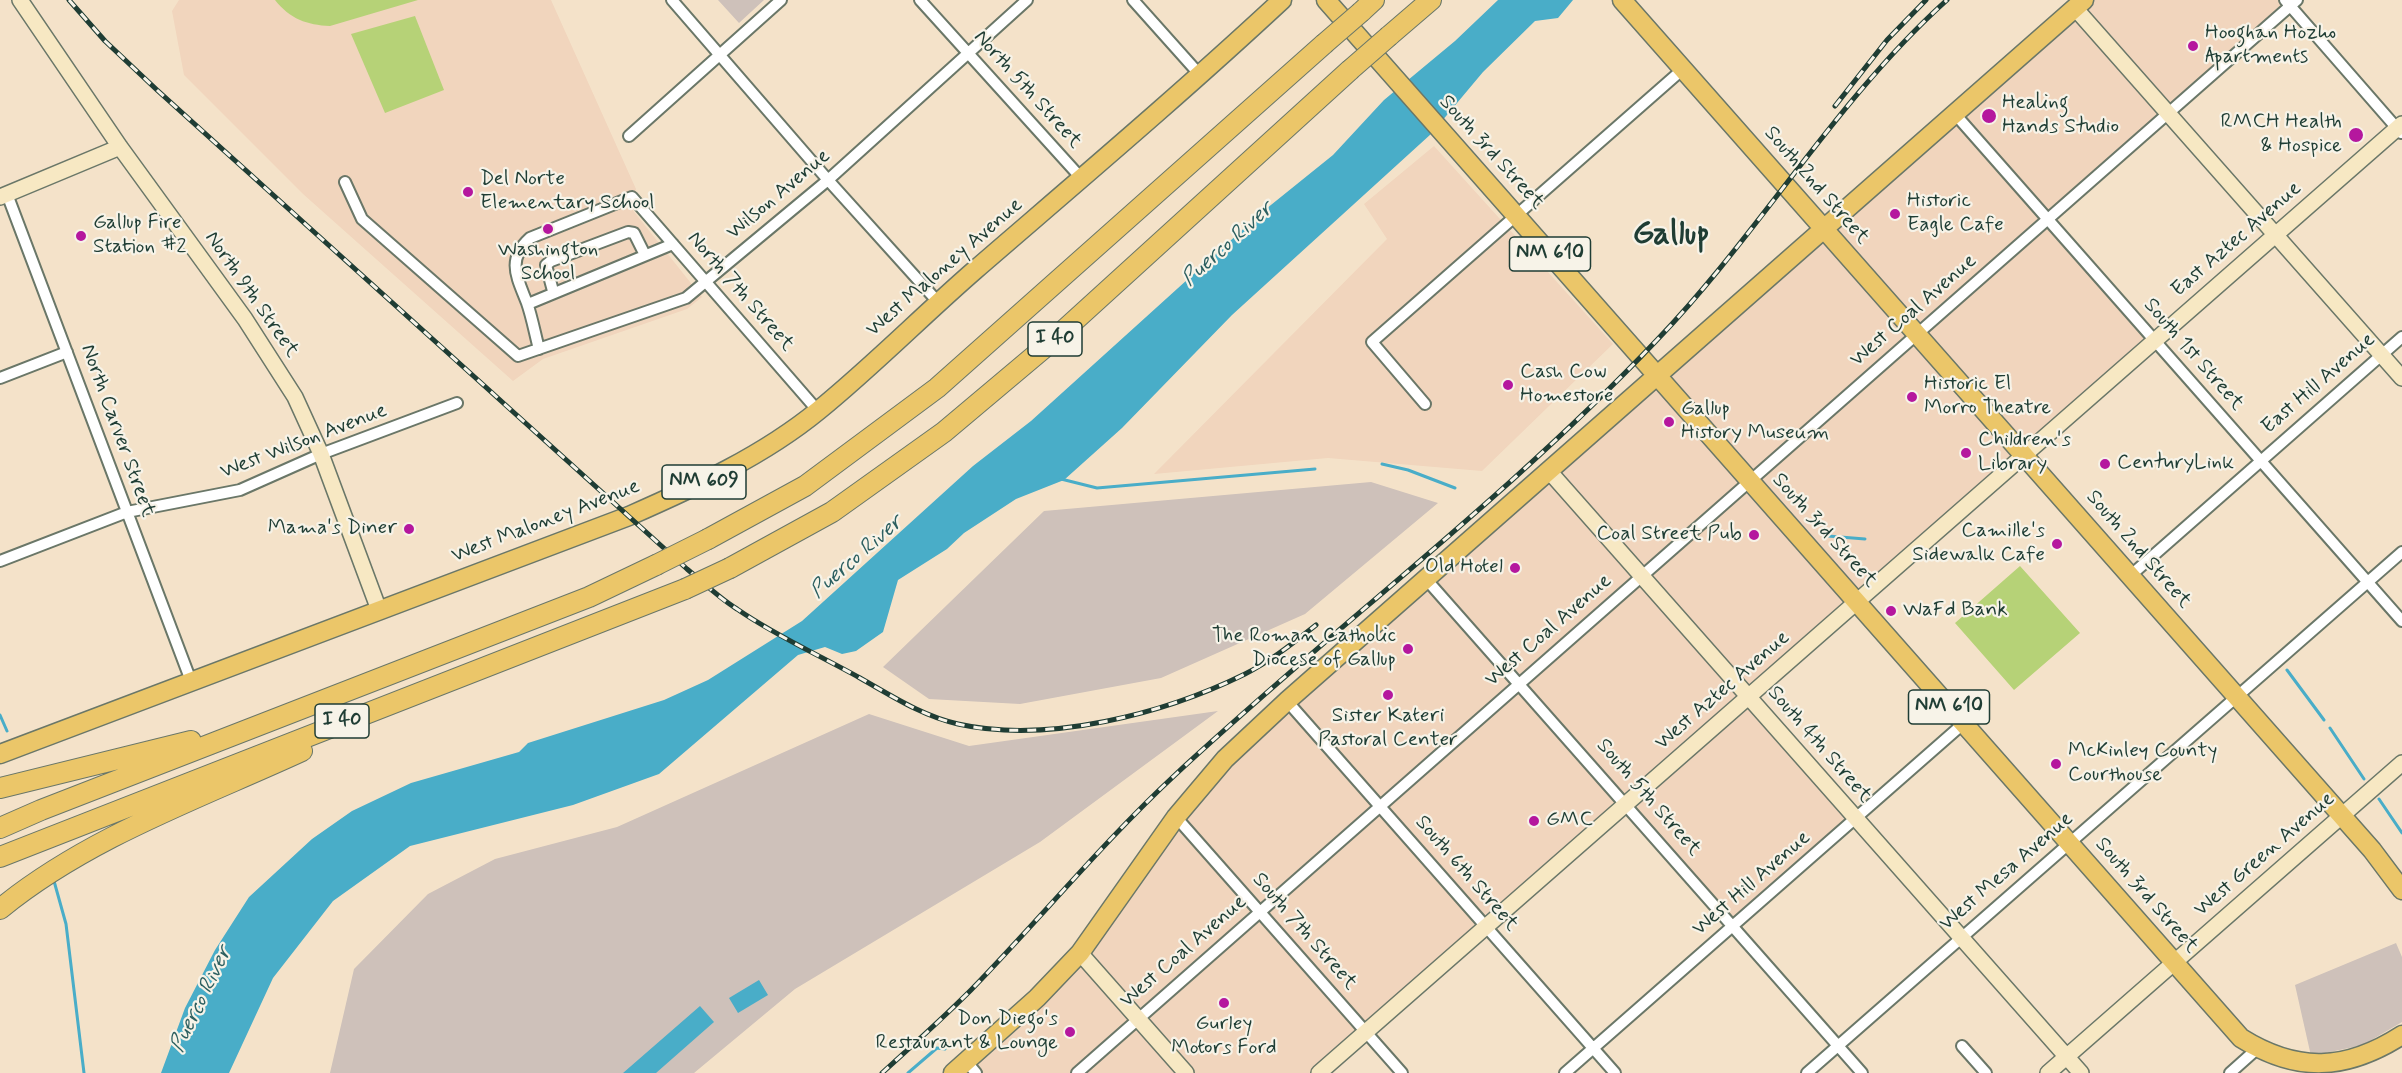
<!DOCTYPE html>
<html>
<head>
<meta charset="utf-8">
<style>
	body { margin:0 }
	canvas { display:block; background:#f4e2c9 }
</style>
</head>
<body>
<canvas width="2402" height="1073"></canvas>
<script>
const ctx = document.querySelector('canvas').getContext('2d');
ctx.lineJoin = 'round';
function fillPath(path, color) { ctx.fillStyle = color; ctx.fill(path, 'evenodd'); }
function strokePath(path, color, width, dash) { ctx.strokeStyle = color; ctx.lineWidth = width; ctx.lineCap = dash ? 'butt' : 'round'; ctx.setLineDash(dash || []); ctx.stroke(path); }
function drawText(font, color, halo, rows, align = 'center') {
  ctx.font = font + ' Mynerve,sans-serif'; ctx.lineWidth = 4.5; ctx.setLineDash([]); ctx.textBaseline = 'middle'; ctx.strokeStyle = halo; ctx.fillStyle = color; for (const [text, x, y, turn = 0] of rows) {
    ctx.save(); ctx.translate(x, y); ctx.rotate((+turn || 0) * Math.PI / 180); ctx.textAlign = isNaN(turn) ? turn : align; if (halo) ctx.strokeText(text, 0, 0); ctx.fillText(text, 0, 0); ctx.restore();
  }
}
fillPath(new Path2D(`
	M 179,0 L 551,0 L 636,189 L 631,208 L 702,297 L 687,309 L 543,359 L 513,381 L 303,194 L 184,75 L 172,11 Z
	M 2084,0 L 2297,0 L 2048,219 L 2155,340 L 1748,696 L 1856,818 L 1733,926 L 1625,805 L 1319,1073 L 953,1073 L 1037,998 L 1225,759 Z
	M 1434,146 L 1613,344 L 1482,471 L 1328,458 L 1154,474 L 1387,239 L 1364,204 Z`), '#f1d5bd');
fillPath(new Path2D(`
	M 718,0 L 764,0 L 739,23 Z
	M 1371,482 L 1438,503 L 1305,614 L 1161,678 L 1020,704 L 929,699 L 883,667 L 1044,511 Z
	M 1218,711 L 1040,842 L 795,989 L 694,1073 L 330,1073 L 354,969 L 428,894 L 495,859 L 617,827 L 869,714 L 969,746 Z
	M 2396,943 L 2402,957 L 2402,1022 L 2363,1045 L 2311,1056 L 2295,985 Z`), '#cec1ba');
fillPath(new Path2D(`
	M 275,0 L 418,0 L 330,26 C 307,25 290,19 275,0 Z
	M 415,16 L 444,90 L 385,113 L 351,34 Z
	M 2020,566 L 2080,633 L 2014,690 L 1955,623 Z`), '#b6d277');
fillPath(new Path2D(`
	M 1498,0 L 1573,0 L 1558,18 L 1535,21 L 1483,72 L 1431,134 L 1232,315 L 1122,428 L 1064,480 L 1016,499 L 964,533 L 947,549 L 898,580 L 883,632 L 856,651 L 842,654 L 825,647 L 798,655 L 659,774 L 573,805 L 410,846 L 333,901 L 273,978 L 229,1073 L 161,1073 L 185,1008 L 215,950 L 249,897 L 312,839 L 352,811 L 411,783 L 519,752 L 528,743 L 664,700 L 708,680 L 802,621 L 973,466 L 1031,421 L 1261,213 L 1333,155 L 1384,100 L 1455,41 Z
	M 759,980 L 768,995 L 738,1013 L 729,998 Z
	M 700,1006 L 714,1022 L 656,1073 L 623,1073 Z`), '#49adc8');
strokePath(new Path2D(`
	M 1382,464 L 1408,470 L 1455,488
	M 1061,479 L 1097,488 L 1315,469
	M 1828,536 L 1865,539
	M 2287,670 L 2324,720
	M 0,715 L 7,731
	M 2330,728 L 2364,779
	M 2379,799 L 2402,833
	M 54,881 L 66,924 L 84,1073
	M 908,1073 L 937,1048 L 945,1049`), '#49adc8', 3);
const street = new Path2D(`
	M 672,0 L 828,180 L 938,302
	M 920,0 L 1082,179
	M 1133,0 L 1200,75
	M 2285,0 L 2401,133
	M 1955,114 L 2402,621
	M 629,136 L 781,0
	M 345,182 L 362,219 L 518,356 L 686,298 L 828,180 L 1027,0
	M 7,194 L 191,681
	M 553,291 L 546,265 L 551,261 L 628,232 L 634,233 L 645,255
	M 528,304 L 673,244
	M 539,349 C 535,334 532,317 527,303 C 517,277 506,260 530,238 L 632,197 L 818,411
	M 0,378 L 67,352
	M 1425,404 L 1372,342 L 1683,69
	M 0,561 L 127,512 L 240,490 L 321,454 L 457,403
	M 2130,576 L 2402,337
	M 1426,579 L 1862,1073
	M 1287,701 L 1615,1073
	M 1176,817 L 1402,1073
	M 1962,1046 L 1986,1073
	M 966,1061 L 976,1073
	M 1077,1073 L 2297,0
	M 1565,1073 L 1964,723
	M 1807,1073 L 2402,552
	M 2230,1073 L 2258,1048`);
const secondary = new Path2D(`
	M 20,0 L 120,147 L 245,319 L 295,397 L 321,454 L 379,610
	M 2075,8 L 2402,378
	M 0,197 L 120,147
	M 1549,471 L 2081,1073
	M 1080,953 L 1186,1073
	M 1319,1073 L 2402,124
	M 2048,1073 L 2402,763`);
const primary = new Path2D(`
	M 1326,0 L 2241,1038 C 2297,1073 2346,1071 2402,1035
	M 1622,0 L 2372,850 L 2402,890
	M 0,754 L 629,516 C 695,487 763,456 819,410 C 873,366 922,316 975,270 C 1078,181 1182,93 1282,0
	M 953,1073 L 1037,998 L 1080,953 L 1176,817 L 1225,759 L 1287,701 L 2084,0`);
const highway = new Path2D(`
	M 1361,12 L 1374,0
	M 1389,36 L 1431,0
	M 708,539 L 805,486 L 937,388 L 1324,44
	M 730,568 L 832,512 L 944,432 L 1051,342 L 1350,70
	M 0,788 L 191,741
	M 0,828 L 41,810 L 589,597 L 656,565
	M 0,857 L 685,589
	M 0,909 C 88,837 200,798 302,751`);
strokePath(street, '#6a7768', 14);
strokePath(secondary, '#6a7768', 18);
strokePath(primary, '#6a7768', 21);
strokePath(highway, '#6a7768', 22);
strokePath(street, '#fff', 10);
strokePath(secondary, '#f7e8c3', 15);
strokePath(primary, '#ebc669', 18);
strokePath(highway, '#ebc669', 20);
const rail = new Path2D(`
	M 69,0 L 105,41 L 157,90 L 687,569 C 704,583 719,598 737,609 C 776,636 819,655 860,678 C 892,696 922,716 958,724 C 1048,744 1164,714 1245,674 C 1271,661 1293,643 1316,625
	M 1835,106 L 1887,40 L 1926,0
	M 882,1073 C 912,1046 942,1019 971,990 C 1040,919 1103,842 1175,775 C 1333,628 1507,498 1656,341 C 1760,233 1835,101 1947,0`);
strokePath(rail, '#1f3d34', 5);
strokePath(rail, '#f7f3e8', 3, [9]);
const highwayBridge = new Path2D(`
	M 1324,44 L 1361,12
	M 1350,70 L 1389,36
	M 656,565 L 708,539
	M 685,589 L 730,568`);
strokePath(highwayBridge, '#6a7768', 22, []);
strokePath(highwayBridge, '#ebc669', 20);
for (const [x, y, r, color] of [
	[2193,46,6,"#b5179e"],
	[1989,116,8,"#b5179e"],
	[2356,135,8,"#b5179e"],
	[468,192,6,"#b5179e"],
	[1895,214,6,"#b5179e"],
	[548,229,6,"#b5179e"],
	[81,236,6,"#b5179e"],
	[1508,385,6,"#b5179e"],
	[1912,397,6,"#b5179e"],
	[1669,422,6,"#b5179e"],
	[1966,453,6,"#b5179e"],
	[2105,464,6,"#b5179e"],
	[409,529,6,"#b5179e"],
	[1754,535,6,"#b5179e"],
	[2057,544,6,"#b5179e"],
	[1515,568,6,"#b5179e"],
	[1891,611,6,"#b5179e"],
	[1408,649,6,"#b5179e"],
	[1388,695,6,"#b5179e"],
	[2056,764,6,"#b5179e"],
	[1534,821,6,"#b5179e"],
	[1224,1003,6,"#b5179e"],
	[1070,1032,6,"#b5179e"]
]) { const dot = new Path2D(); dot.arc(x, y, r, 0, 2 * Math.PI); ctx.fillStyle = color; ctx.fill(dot); strokePath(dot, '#f7f3e8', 2); }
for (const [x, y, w] of [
	[1550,254,81],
	[1055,339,54],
	[704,482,84],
	[1949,707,81],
	[342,721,54]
]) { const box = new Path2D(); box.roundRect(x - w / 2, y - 17, w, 34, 4.5); ctx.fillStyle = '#f7f3e8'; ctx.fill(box); strokePath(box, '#1f3d34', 1.5); }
drawText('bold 20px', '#1f3d34', null, [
	["NM 610",1550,254],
	["I 40",1055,339],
	["NM 609",704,482],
	["NM 610",1949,707],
	["I 40",342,721]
]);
drawText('21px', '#1f3d34', '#f7f3e8', [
	["Hooghan Hozho",2205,34],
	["Apartments",2205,58],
	["Healing",2002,104],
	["Hands Studio",2002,128],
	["RMCH Health",2342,123,"right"],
	["& Hospice",2342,147,"right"],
	["Del Norte",480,180],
	["Elementary School",480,204],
	["Historic",1907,202],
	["Eagle Cafe",1907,226],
	["Gallup Fire",93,224],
	["Station #2",93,248],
	["Washington",548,251,"center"],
	["School",548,275,"center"],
	["Cash Cow",1520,373],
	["Homestore",1520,397],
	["Historic El",1924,385],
	["Morro Theatre",1924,409],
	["Gallup",1681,410],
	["History Museum",1681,434],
	["Children's",1978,441],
	["Library",1978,465],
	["CenturyLink",2117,464],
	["Mama's Diner",397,529,"right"],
	["Camille's",2045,532,"right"],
	["Sidewalk Cafe",2045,556,"right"],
	["Coal Street Pub",1742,535,"right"],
	["Old Hotel",1503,568,"right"],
	["WaFd Bank",1903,611],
	["The Roman Catholic",1396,637,"right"],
	["Diocese of Gallup",1396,661,"right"],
	["Sister Kateri",1388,717,"center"],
	["Pastoral Center",1388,741,"center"],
	["McKinley County",2068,752],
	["Courthouse",2068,776],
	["GMC",1546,821],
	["Don Diego's",1058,1020,"right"],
	["Restaurant & Lounge",1058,1044,"right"],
	["Gurley",1224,1025,"center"],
	["Motors Ford",1224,1049,"center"]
], 'left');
drawText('21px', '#1f3d34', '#f7f3e8', [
	["North 5th Street",1027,90,48],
	["South 3rd Street",1491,153,48],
	["South 2nd Street",1816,186,49],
	["Wilson Avenue",779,195,-40],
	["East Aztec Avenue",2237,240,-41],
	["West Maloney Avenue",945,268,-41],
	["North 7th Street",740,292,49],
	["North 9th Street",251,295,55],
	["West Coal Avenue",1914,311,-41],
	["South 1st Street",2193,355,49],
	["East Hill Avenue",2319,384,-41],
	["North Carver Street",117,431,70],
	["West Wilson Avenue",304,442,-21],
	["West Maloney Avenue",546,522,-21],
	["South 3rd Street",1824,531,48],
	["South 2nd Street",2138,550,49],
	["West Coal Avenue",1549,631,-41],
	["West Aztec Avenue",1723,691,-41],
	["South 4th Street",1819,745,49],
	["South 5th Street",1648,798,49],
	["West Green Avenue",2265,855,-41],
	["West Mesa Avenue",2007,872,-41],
	["South 6th Street",1466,874,49],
	["West Hill Avenue",1752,884,-41],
	["South 3rd Street",2146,896,49],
	["South 7th Street",1304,932,49],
	["West Coal Avenue",1184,952,-41]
]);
drawText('italic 22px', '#2c5f60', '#f7f3e8', [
	["Puerco River",1228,245,-42],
	["Puerco River",857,558,-41],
	["Puerco River",202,1000,-64]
]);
drawText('bold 33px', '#1f3d34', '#f7f3e8', [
	["Gallup",1671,236]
]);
</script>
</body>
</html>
